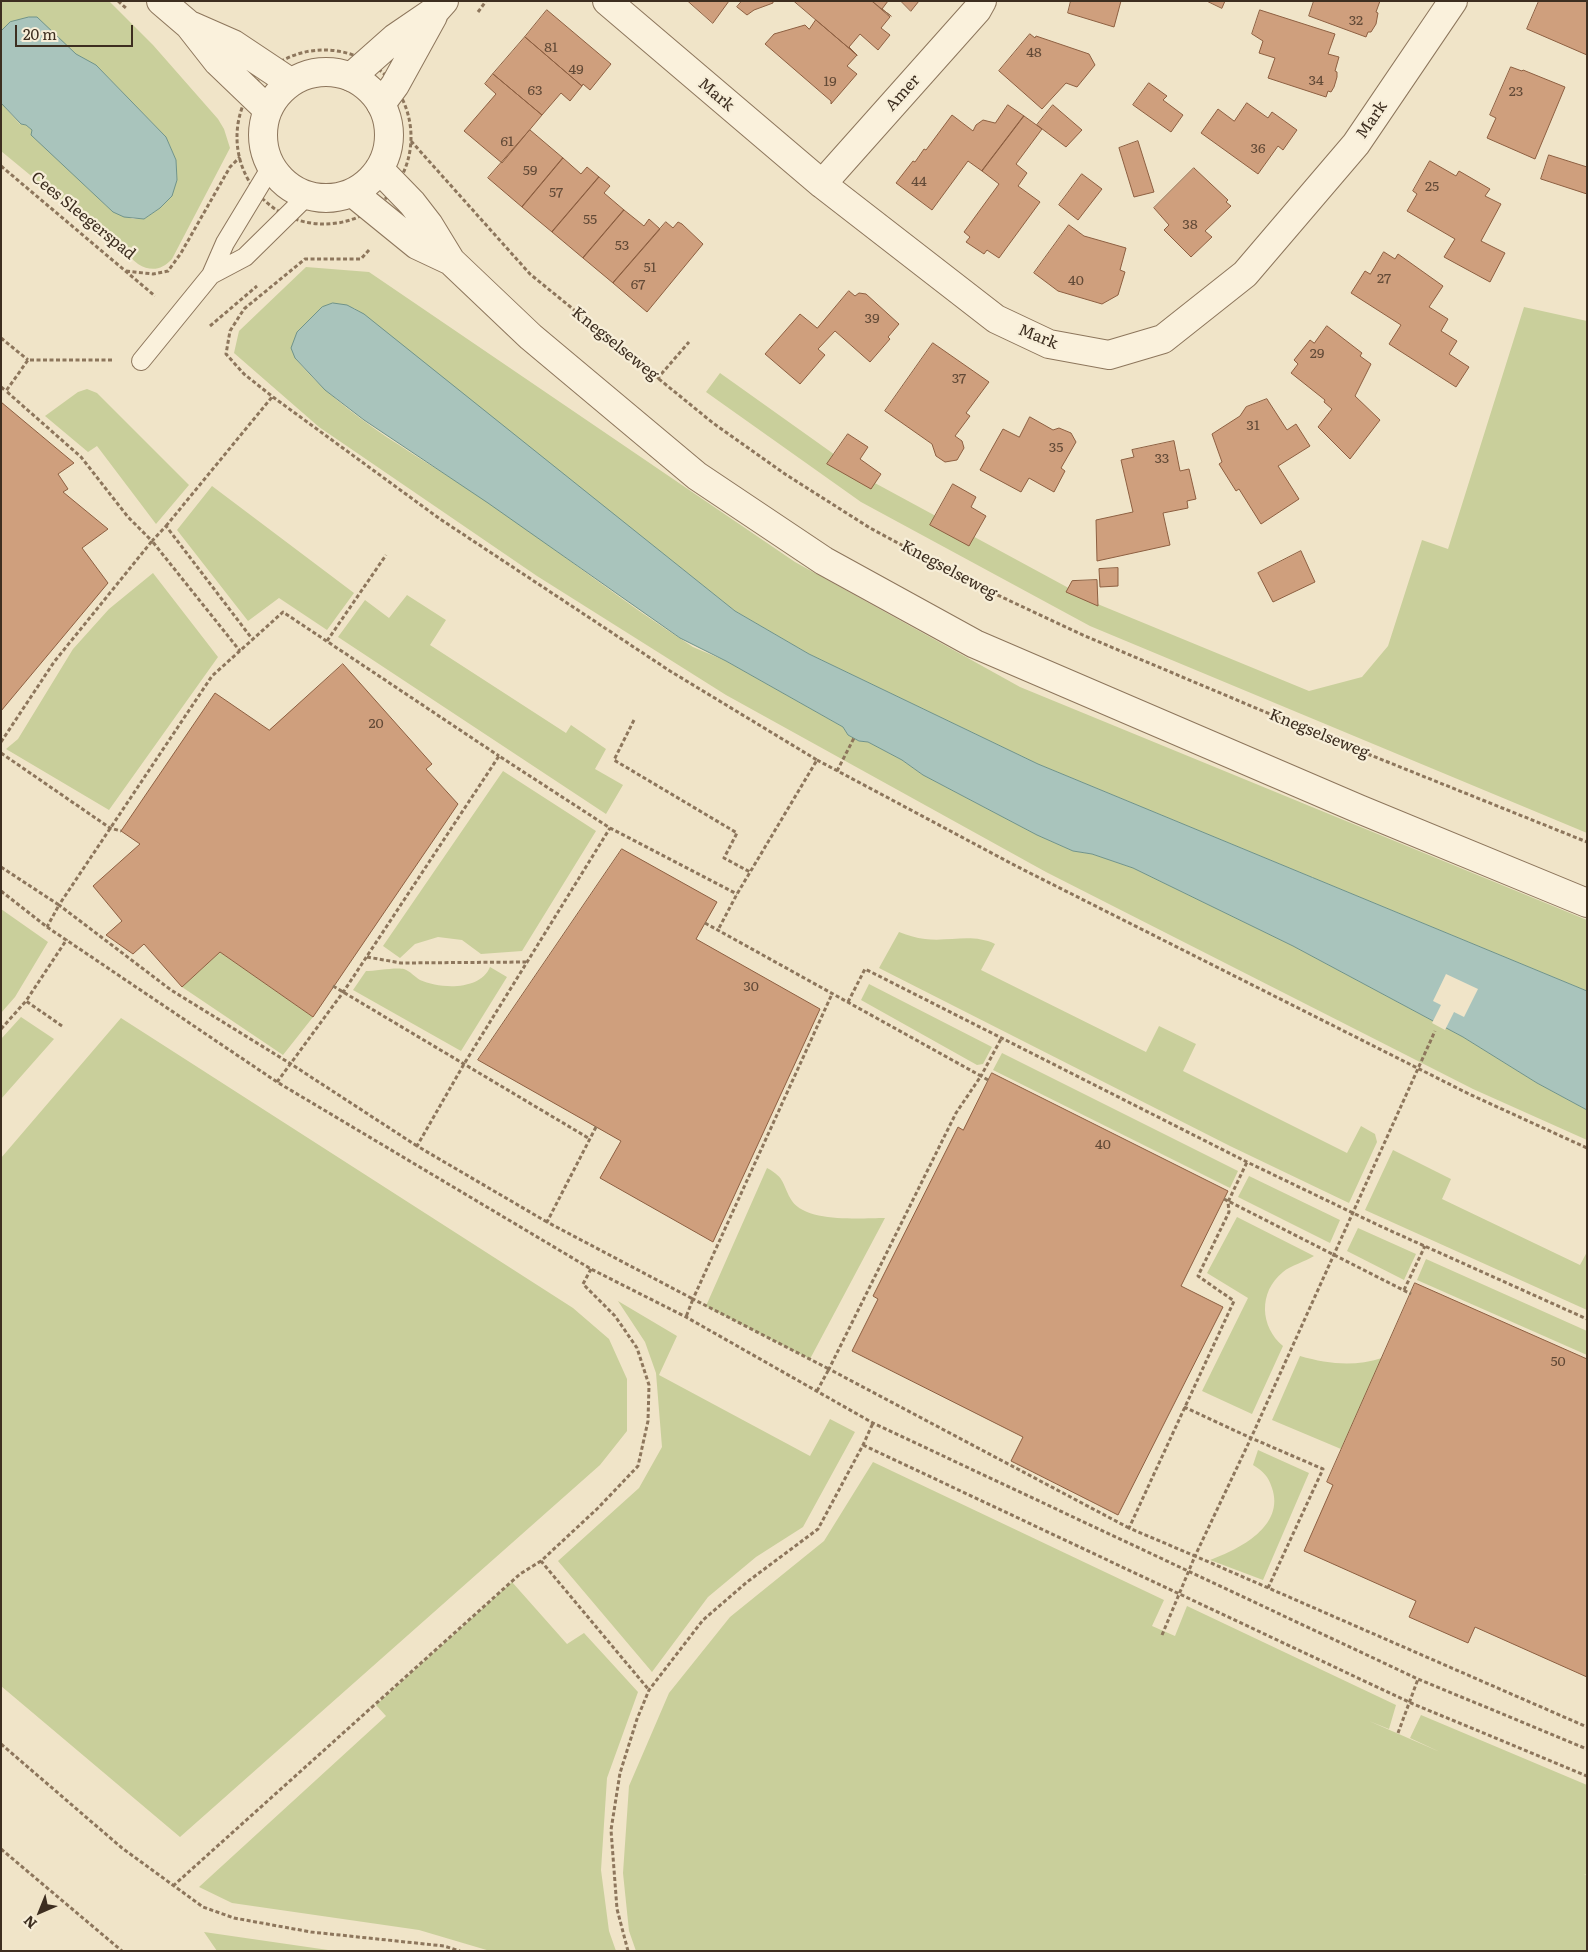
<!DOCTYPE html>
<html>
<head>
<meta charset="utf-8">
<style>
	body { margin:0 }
	#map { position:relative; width:1588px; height:1952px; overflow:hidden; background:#f0e4c8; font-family:Literata,serif }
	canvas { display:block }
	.frame { position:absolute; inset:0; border:2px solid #3d2e20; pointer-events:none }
	.north { position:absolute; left:15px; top:1887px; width:50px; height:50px; -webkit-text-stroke:4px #f7eed8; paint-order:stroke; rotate:224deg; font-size:14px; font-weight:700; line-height:20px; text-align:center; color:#3d2e20 }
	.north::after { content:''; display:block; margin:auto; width:18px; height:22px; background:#3d2e20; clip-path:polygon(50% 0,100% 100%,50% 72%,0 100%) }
	.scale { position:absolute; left:15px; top:25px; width:118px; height:22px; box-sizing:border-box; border:2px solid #3d2e20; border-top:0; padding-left:6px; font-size:15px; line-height:18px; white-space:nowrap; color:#3d2e20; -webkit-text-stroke:4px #f7eed8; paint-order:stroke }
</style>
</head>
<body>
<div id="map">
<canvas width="1588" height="1952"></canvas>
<div class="frame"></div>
<div class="north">N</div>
<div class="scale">20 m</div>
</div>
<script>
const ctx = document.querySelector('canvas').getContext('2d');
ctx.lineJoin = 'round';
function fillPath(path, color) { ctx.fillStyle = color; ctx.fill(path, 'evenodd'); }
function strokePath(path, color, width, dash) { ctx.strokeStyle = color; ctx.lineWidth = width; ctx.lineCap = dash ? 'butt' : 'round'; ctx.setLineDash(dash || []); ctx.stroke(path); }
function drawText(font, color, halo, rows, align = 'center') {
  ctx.font = font + ' Literata,serif'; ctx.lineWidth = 4.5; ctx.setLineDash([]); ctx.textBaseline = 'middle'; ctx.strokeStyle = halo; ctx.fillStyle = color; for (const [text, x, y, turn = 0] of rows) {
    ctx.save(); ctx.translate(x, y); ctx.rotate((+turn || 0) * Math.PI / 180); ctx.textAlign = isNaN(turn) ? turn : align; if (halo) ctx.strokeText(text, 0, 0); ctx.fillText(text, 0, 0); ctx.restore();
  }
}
fillPath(new Path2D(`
	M 1,1 L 109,1 L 153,45 L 218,119 L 224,129 L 230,148 L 172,259 C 162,270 151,272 138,264 L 1,151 L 1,103 L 20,124 L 26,125 L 32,130 L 32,135 L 113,212 L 133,219 L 144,219 L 160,208 L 177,180 L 176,160 L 166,137 L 96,65 L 10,22 L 1,31 Z
	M 306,267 L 369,272 L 795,562 L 1020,687 L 1587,920 L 1587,991 L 1038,764 L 809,654 L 735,611 L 354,308 L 322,307 L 297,332 L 295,358 C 346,420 424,458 489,503 C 557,550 623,602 693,647 L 726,661 L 843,727 L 848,735 L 859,741 L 868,742 L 902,760 L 923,775 L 1037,835 L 1073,851 L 1092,854 L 1133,868 L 1293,946 L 1463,1037 L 1537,1083 L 1587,1110 L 1587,1140 L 1473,1089 L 1046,872 L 726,695 L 537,576 L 319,427 L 234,353 L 239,331 Z
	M 1524,307 L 1587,321 L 1587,833 L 1090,626 L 861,502 L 706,392 L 720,373 L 873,482 L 1100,605 L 1309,691 L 1362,677 L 1388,646 L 1422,540 L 1448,549 Z
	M 87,389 L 97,393 L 189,485 L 156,524 L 97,446 L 88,452 L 45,416 L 78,392 Z
	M 212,486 L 354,593 L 327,630 L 279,598 L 248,621 L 177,530 Z
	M 153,573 L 218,657 L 109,810 L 6,749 L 18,739 L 73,649 L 109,609 Z
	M 407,595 L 446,620 L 430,645 L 566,733 L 571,725 L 606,749 L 595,769 L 623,785 L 606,814 L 338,637 L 365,600 L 389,618 Z
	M 503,771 L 596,831 L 522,951 L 481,954 L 462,940 L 438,937 L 415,944 L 400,958 L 383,946 Z
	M 1,909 L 48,942 L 15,997 L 1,1013 Z
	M 899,932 C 907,935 916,938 925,939 C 950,942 972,933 995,944 L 981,970 L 1146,1052 L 1159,1026 L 1196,1044 L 1183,1071 L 1347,1153 L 1361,1126 L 1375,1134 L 1377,1142 L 1349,1203 L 1230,1146 L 879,968 Z
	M 220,952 L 313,1017 L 283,1055 L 182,987 Z
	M 490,967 L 507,977 L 461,1051 L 353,990 L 366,971 C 375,971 396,967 404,969 C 410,971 415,977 420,980 C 440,989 480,991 490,967 Z
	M 869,984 L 992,1047 L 983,1064 L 977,1065 L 861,1000 Z
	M 21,1017 L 54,1039 L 1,1099 L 1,1039 Z
	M 121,1018 L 573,1308 L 609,1339 L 627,1379 L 627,1431 L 600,1465 L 180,1837 L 1,1686 L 1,1158 Z
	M 1002,1053 L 1238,1171 L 1230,1188 L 993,1070 Z
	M 1393,1150 L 1451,1179 L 1442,1199 L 1580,1265 L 1587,1252 L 1587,1310 L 1365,1210 Z
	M 767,1168 C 786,1178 782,1185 792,1201 C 807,1223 862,1218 885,1218 L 810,1359 L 706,1306 Z
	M 1249,1176 L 1340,1220 L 1330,1243 L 1238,1197 Z
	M 1237,1217 L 1314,1256 C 1305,1262 1291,1265 1283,1272 C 1258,1292 1260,1327 1283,1346 L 1252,1414 L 1202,1391 L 1248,1298 L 1207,1273 Z
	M 1358,1228 L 1416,1254 L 1404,1280 L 1347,1251 Z
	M 1426,1259 L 1587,1331 L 1587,1355 L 1417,1280 Z
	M 618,1301 L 677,1336 L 659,1375 L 810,1456 L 830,1419 L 855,1432 L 803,1527 L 756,1557 L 708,1597 L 652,1672 L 558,1561 L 639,1488 L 662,1447 L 656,1373 L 645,1342 Z
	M 1300,1356 C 1328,1364 1354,1367 1382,1358 L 1341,1449 L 1272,1420 Z
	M 1258,1450 L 1309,1473 L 1263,1580 L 1210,1560 C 1240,1549 1285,1526 1272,1488 C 1268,1476 1264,1472 1253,1465 Z
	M 873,1462 L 1164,1600 L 1152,1626 L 1175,1636 L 1187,1606 L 1396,1705 L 1389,1729 L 1369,1721 L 1440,1752 L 1410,1738 L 1421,1715 L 1587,1785 L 1587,1875 L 1584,1874 L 1587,1876 L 1587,1951 L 636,1951 L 629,1931 L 623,1873 L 629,1786 L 669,1693 L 730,1617 L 824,1541 Z
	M 512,1582 L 567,1644 L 584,1633 L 638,1692 L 607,1778 L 601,1870 L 609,1931 L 616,1951 L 490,1951 L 419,1930 L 232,1903 L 199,1887 L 386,1716 L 376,1705 Z
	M 204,1932 L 335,1951 L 217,1951 Z`), '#c9cf9b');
const water = new Path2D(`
	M 29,17 L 37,17 L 76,54 L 96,65 L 166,137 L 176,160 L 177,180 L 172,196 L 160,208 L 144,219 L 124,217 L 113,212 L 31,135 L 32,130 L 26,125 L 21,124 L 1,103 L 1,31 L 10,22 Z
	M 333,303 L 347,305 L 364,314 L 735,611 L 809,654 L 1038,764 L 1587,991 L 1587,1110 L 1537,1083 L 1463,1037 L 1293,946 L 1133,868 L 1092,854 L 1073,851 L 1037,835 L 923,775 L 902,760 L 868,742 L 859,741 L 848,735 L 843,727 L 726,661 L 680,638 L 488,503 L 364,420 L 325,390 L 295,358 L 291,348 L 297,332 L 322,307 Z`);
fillPath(water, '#a9c4bc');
strokePath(water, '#6f938a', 1);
fillPath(new Path2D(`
	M 1446,974 L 1478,989 L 1464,1017 L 1454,1012 L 1445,1030 L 1432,1023 L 1441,1005 L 1433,1001 Z`), '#f0e4c8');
const building = new Path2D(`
	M 688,1 L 729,1 L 713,23 Z
	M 742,1 L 773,1 L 773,3 L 754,10 L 747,15 L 737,7 Z
	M 794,1 L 872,1 L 890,17 L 881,28 L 890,35 L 878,50 L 860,34 L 849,47 L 857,55 Z
	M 872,1 L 888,1 L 882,9 L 891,16 Z
	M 901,1 L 919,1 L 911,11 Z
	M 1071,1 L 1121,1 L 1114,27 L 1068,13 Z
	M 1207,1 L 1225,1 L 1222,8 Z
	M 1314,1 L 1380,1 L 1376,12 L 1378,13 L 1376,24 L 1371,32 L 1368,32 L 1366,37 L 1309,16 Z
	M 1539,1 L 1587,1 L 1587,55 L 1527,29 Z
	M 547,10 L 611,64 L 590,90 L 583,84 L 582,86 L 525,37 Z
	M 1260,10 L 1335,34 L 1328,54 L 1339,57 L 1335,71 L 1337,72 L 1337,77 L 1334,87 L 1331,92 L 1328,91 L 1326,97 L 1268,78 L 1275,58 L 1259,53 L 1263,41 L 1252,34 Z
	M 816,20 L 857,55 L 847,66 L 857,74 L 831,104 L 831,101 L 765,44 L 774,34 L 805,25 L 809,29 Z
	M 1030,34 L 1035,38 L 1036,36 L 1089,54 L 1095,65 L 1077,87 L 1066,83 L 1042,109 L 999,71 Z
	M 525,37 L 582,86 L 570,101 L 561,93 L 542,115 L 493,74 Z
	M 1511,67 L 1522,71 L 1523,70 L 1565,87 L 1535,159 L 1487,138 L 1496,118 L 1490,115 Z
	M 493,74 L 542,115 L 502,163 L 464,131 L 496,94 L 485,84 Z
	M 1149,83 L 1167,96 L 1163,100 L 1183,115 L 1171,132 L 1133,105 Z
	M 1247,103 L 1268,118 L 1272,112 L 1297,130 L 1283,150 L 1278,146 L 1258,174 L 1201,133 L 1218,109 L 1234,121 Z
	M 1008,105 L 1024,116 L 982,171 L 968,161 L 932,210 L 896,183 L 913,161 L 915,162 L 924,149 L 926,150 L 952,115 L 973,131 L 976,125 L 983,120 L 995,123 Z
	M 1053,105 L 1082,130 L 1066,147 L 1037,125 Z
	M 1024,116 L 1042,129 L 1016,164 L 1027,173 L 1018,186 L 1040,202 L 999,258 L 987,250 L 984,254 L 966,242 L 970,237 L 964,232 L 999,184 L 982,171 Z
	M 530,130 L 563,158 L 522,207 L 488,178 Z
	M 1138,141 L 1154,192 L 1134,197 L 1119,148 Z
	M 1549,155 L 1587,167 L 1587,194 L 1541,179 Z
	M 563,158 L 581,174 L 587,167 L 599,177 L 552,232 L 522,207 Z
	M 1430,161 L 1456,176 L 1459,171 L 1490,189 L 1485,196 L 1501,204 L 1481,241 L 1505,253 L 1490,282 L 1444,257 L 1455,239 L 1407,211 L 1417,194 L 1413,191 Z
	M 1194,168 L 1228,200 L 1226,202 L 1231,206 L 1205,231 L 1212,237 L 1191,257 L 1164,230 L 1169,225 L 1154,208 Z
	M 1082,174 L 1102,189 L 1078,220 L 1059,205 Z
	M 599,177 L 610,186 L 604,193 L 624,210 L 583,258 L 552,232 Z
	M 624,210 L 644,226 L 649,219 L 660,229 L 613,283 L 583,258 Z
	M 666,222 L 673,228 L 678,222 L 682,224 L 703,244 L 647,312 L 613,283 Z
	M 1069,225 L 1084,236 L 1126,248 L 1120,270 L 1125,272 L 1118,295 L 1102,304 L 1058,291 L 1034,273 Z
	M 1384,252 L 1395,259 L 1398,254 L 1443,286 L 1429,307 L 1448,319 L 1441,331 L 1457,341 L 1449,354 L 1469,367 L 1456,387 L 1389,344 L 1401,325 L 1351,293 L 1365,271 L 1370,274 Z
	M 849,291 L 855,296 L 859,293 L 866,294 L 899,324 L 888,337 L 890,339 L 870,362 L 835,331 L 818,349 L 825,355 L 800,384 L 765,354 L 800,314 L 817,328 Z
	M 1327,326 L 1362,353 L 1360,356 L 1371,364 L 1355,396 L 1380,420 L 1350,459 L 1318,427 L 1332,409 L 1324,402 L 1325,400 L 1291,373 L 1298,364 L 1294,360 L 1310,340 L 1314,343 Z
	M 933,343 L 989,382 L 966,413 L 970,416 L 955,436 L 962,441 L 964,448 L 957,460 L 945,462 L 936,456 L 932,444 L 885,411 Z
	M 1267,399 L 1287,430 L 1296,424 L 1310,446 L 1278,466 L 1299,499 L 1261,524 L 1239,489 L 1236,491 L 1219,464 L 1222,462 L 1212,434 L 1240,416 L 1246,407 Z
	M 1,402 L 74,463 L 58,474 L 68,489 L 63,492 L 108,529 L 82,548 L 108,583 L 1,711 Z
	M 1030,417 L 1053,430 L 1059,428 L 1071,433 L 1076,442 L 1061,468 L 1065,471 L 1054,492 L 1029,478 L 1021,492 L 980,470 L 1003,429 L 1019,437 Z
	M 848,434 L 868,447 L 860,459 L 881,474 L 871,489 L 827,464 Z
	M 1174,441 L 1180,471 L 1189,469 L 1196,499 L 1187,501 L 1188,508 L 1163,513 L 1170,545 L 1097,561 L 1096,520 L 1133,512 L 1121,460 L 1134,457 L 1132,450 Z
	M 953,484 L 976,497 L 971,507 L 986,516 L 969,546 L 930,525 Z
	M 1301,551 L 1315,582 L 1273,602 L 1258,573 Z
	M 1118,568 L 1118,586 L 1100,587 L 1099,569 Z
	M 1097,580 L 1098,606 L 1066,592 L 1072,581 Z
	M 343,664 L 432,764 L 426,769 L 458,804 L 313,1017 L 220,952 L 182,987 L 144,944 L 133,954 L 106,935 L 122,921 L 93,886 L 140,844 L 121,831 L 215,693 L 269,730 Z
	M 622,849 L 717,902 L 696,939 L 820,1009 L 713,1242 L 600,1178 L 621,1141 L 478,1060 Z
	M 992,1073 L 1228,1191 L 1181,1286 L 1223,1307 L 1118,1515 L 1011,1461 L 1023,1437 L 852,1351 L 878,1299 L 873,1296 L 958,1127 L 963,1130 Z
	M 1415,1283 L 1587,1359 L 1587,1677 L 1475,1627 L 1468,1643 L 1409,1617 L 1416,1601 L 1304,1551 L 1333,1485 L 1327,1482 Z`);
fillPath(building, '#cf9f7d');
strokePath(building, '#8d5f41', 1);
const service = new Path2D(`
	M 211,275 L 245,257 L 307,196
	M 141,361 L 211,275 L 225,243 L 271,167`);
const minor = new Path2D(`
	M 607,1 L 822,184 L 996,319 L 1049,344 L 1109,355 L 1163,339 L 1245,274 L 1356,144 L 1453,1
	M 351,77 L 395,38 L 436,10 L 444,1
	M 381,104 L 395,85 L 433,16
	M 822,184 L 977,10 L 982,1`);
const tertiary = new Path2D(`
	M 161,1 L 189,25 L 218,62 L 267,109
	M 192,26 L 233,44 L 290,82
	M263 135a63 63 0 1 1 126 0a63 63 0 1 1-126 0Z
	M 379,169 L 412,203 L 429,225 L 451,261 L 531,337 L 697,476 L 824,561 L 975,644 L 1359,809 L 1587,903
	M 353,193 L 417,245 L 451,261`);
strokePath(service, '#8d765c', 20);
strokePath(minor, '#8d765c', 30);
strokePath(tertiary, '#8d765c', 30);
strokePath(new Path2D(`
	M 118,1 L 127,9
	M 478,12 L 486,1
	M237 137a87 87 0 1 1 174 0a87 87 0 1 1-174 0Z
	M 411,141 L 530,274 L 713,423 L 785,474 L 870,528 L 974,584 L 1085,636 L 1308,730 L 1587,842
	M 1,166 L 155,296
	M 369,250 L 361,259 L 305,259 L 244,309 L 230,331 L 226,354 L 244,374 L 273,397 L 440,519 L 670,671 L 817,760 L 737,894 L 718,930
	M 126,271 L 153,274 L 168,271 L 181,253 L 230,167 L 240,157
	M 210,326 L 257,286
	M 1,338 L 28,360
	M 112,360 L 28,360 L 6,391 L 81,457 L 128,517 L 152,541 L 166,526 L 253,640
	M 657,379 L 689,342
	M 1,387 L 6,391
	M 166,526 L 272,397
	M 327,641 L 386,555
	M 634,720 L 614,760 L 737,833 L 724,858 L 750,872
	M 1,742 L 54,662 L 152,541 L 240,651
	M 1,753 L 110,828 L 121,831
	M 817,760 L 1016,866 L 1469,1094 L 1587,1148
	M 837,771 L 854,738
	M 1,867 L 59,905 L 47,927
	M 1,891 L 47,927 L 277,1082 L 591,1269 L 686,1317 L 873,1423 L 1418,1679 L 1587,1749
	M 705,923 L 981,1076 L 956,1113 L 829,1369 L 1129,1528
	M 367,957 L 401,963 L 526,962
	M 333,986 L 590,1139
	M 848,1002 L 865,969 L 1247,1162 L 1380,1226 L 1587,1319
	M 62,1026 L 26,1001 L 67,939
	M 1,1029 L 26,1001
	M 988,1080 L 981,1076 L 1001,1039
	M 277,1082 L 344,991 L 499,756 L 610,828 L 737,894
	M 596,1127 L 547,1222 L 693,1299 L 686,1317
	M 417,1146 L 291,1064 L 171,990 L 59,905 L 212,676 L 283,612 L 499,756
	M 1224,1199 L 1411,1294
	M 547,1222 L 417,1146 L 464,1064 L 610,828
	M 591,1269 L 583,1284 L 615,1316 L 637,1348 L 649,1385 L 648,1421 L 638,1466 L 598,1508 L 541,1561 L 649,1690
	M 1404,1290 L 1425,1246
	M 817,1391 L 829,1369 L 693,1299 L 832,994
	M 1184,1407 L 1251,1438 L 1435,1031
	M 863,1445 L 1411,1703 L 1587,1776
	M 1268,1588 L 1323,1469 L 1251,1438 L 1195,1556 L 1587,1727
	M 1162,1635 L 1195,1556 L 1129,1528 L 1234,1301 L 1198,1276 L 1229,1212 L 1228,1202 L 1247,1162
	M 1398,1733 L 1418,1679
	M 1,1744 L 122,1848 L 203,1907 L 234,1918 L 311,1932 L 444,1946 L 460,1951
	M 1,1849 L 122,1951
	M 173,1886 L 520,1574 L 541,1561
	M 628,1951 L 617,1909 L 611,1830 L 620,1773 L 637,1719 L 649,1690 L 703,1620 L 747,1582 L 818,1529 L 863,1445 L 873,1423`), '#8d765c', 3, [4, 2.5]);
strokePath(service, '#faf1dc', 18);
strokePath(minor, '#faf1dc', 28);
strokePath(tertiary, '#faf1dc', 28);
drawText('14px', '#624a37', null, [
	["32",1356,21],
	["81",551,48],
	["48",1034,53],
	["49",576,70],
	["34",1316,81],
	["19",830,82],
	["63",535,91],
	["23",1516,92],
	["61",507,142],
	["36",1258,149],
	["59",530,171],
	["44",919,182],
	["25",1432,187],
	["57",556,193],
	["55",590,220],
	["38",1190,225],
	["53",622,246],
	["51",650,268],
	["27",1384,279],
	["40",1076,281],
	["67",638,285],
	["39",872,319],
	["29",1317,354],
	["37",959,379],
	["31",1253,426],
	["35",1056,448],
	["33",1162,459],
	["20",376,724],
	["30",751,987],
	["40",1103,1145],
	["50",1558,1362]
]);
drawText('16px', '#3d2e20', '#f7eed8', [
	["Amer",903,93,-48],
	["Mark",716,95,40],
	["Mark",1372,120,-56],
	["Cees Sleegerspad",83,216,39],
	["Mark",1038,337,22],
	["Knegselseweg",615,344,39],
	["Knegselseweg",949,570,28],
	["Knegselseweg",1319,734,22]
]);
</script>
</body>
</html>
